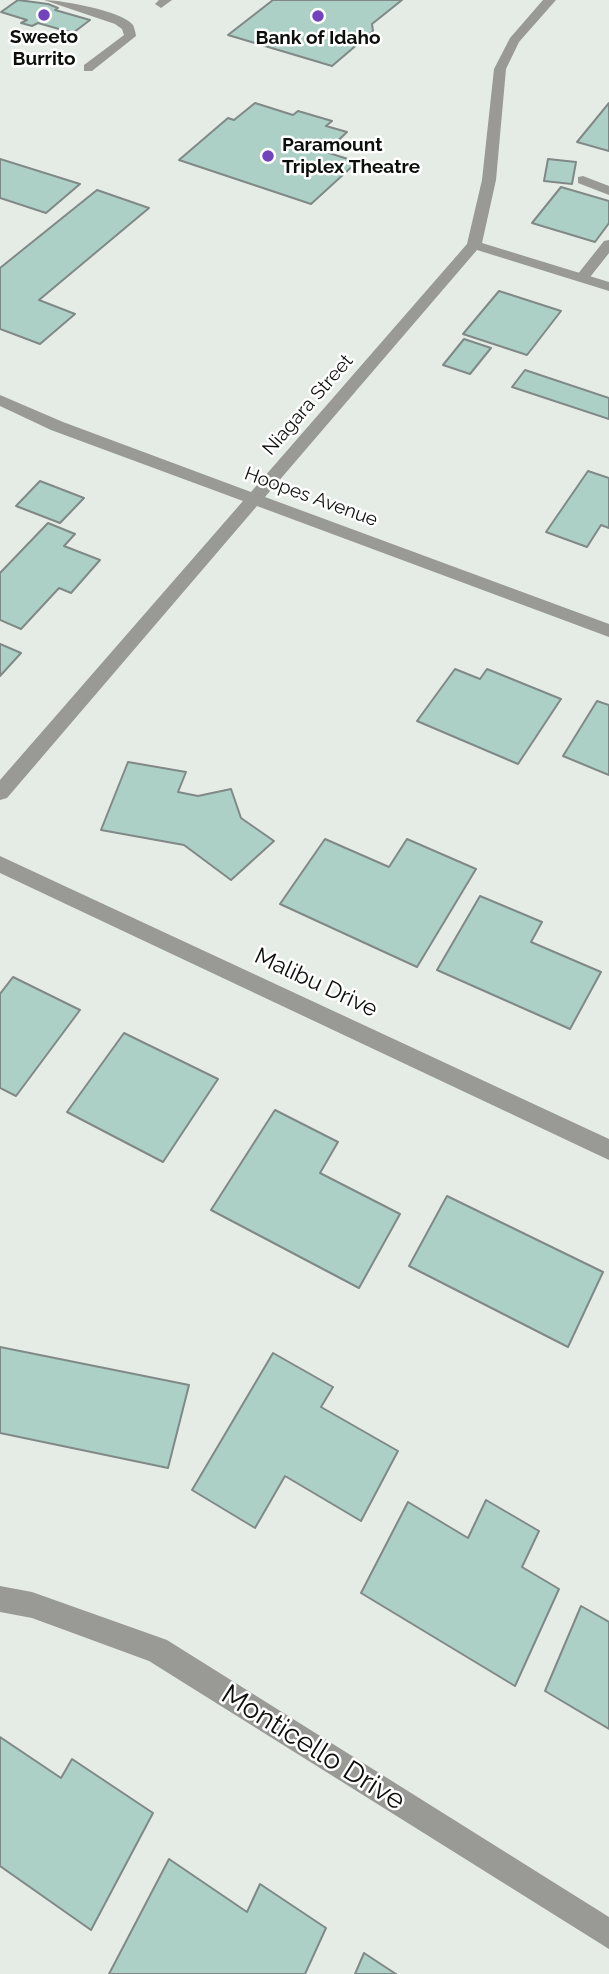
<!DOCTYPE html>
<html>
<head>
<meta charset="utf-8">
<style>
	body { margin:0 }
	canvas { display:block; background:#e5ece5 }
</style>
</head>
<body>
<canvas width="609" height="1974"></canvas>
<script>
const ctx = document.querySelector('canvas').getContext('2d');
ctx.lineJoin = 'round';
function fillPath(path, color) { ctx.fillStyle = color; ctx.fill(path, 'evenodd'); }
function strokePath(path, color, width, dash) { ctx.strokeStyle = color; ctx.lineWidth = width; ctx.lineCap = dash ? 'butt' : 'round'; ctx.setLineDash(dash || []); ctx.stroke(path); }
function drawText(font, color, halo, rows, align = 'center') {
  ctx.font = font + ' Raleway,sans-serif'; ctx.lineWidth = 5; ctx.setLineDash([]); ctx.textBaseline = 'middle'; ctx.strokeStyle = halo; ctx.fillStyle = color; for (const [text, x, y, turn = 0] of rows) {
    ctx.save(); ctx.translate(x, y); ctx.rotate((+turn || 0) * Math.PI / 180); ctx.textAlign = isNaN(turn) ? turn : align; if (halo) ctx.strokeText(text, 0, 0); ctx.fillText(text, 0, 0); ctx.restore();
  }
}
const building = new Path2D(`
	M 18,0 L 48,4 L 58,8 L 55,10 L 90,20 L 73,33 L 38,23 L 32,26 L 21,23 L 27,20 L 1,12 Z
	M 273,0 L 402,0 L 372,24 L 373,31 L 332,66 L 228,35 Z
	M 255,103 L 293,115 L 298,111 L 332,121 L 326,126 L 347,132 L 326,152 L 357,162 L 311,204 L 179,160 L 228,118 L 234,120 Z
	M 609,103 L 609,151 L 577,142 Z
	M 0,159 L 80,184 L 46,213 L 0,198 Z
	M 548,159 L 576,162 L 572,184 L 544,181 Z
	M 561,187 L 609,201 L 609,223 L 595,242 L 532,223 Z
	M 97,190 L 149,208 L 39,300 L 75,314 L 40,344 L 0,329 L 0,268 Z
	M 499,291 L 561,311 L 527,355 L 463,334 Z
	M 464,339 L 491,348 L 470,374 L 443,365 Z
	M 525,370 L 609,398 L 609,419 L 512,387 Z
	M 588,471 L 609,478 L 609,528 L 601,525 L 587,547 L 546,532 Z
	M 40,481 L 84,498 L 60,523 L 16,506 Z
	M 48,523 L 75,534 L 64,546 L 100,560 L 71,593 L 59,588 L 21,629 L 0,620 L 0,573 Z
	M 0,644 L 21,653 L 0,676 Z
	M 455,669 L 480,679 L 487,669 L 561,699 L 518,764 L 417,721 Z
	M 597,701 L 609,705 L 609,775 L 563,756 Z
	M 128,762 L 186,772 L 178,792 L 198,796 L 231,789 L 241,818 L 274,841 L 231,880 L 184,845 L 101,830 Z
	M 325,839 L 389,867 L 407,839 L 476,869 L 417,967 L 280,904 Z
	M 480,896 L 542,922 L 531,942 L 601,972 L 570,1029 L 437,970 Z
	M 13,977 L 80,1010 L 16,1096 L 0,1088 L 0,994 Z
	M 124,1033 L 218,1079 L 163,1162 L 67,1112 Z
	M 275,1110 L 338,1142 L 320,1173 L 400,1214 L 359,1288 L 211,1210 Z
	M 447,1196 L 603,1272 L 568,1347 L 409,1266 Z
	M 0,1347 L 189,1385 L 168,1468 L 0,1433 Z
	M 273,1353 L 333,1387 L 321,1407 L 398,1451 L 361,1521 L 285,1476 L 255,1528 L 192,1490 Z
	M 486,1500 L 539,1531 L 522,1567 L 559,1589 L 515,1686 L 361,1593 L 408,1502 L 468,1538 Z
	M 581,1606 L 609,1622 L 609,1729 L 545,1691 Z
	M 0,1737 L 61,1778 L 72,1759 L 153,1813 L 91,1930 L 0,1866 Z
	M 169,1859 L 247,1912 L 260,1884 L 326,1928 L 305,1974 L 109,1974 Z
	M 364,1953 L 396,1974 L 355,1974 Z`);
fillPath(building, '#acd0c6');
strokePath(building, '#808987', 2);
fillPath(new Path2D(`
	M 44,0 C 61,0 123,11 133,25 C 134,27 136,34 136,36 L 92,71 L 84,71 L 84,65 L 124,35 L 122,29 L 115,24 Z
	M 159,0 L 172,0 L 161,8 L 155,4 Z
	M 583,176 L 609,186 L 609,195 L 578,183 L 578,177 Z
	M 609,240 L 609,253 L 587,281 L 577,281 L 575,278 L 577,275 L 604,241 Z`), '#999996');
fillPath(new Path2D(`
	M 543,0 L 556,0 L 519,42 L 506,69 L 496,180 L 482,243 L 609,282 L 609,291 L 477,250 L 265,497 L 609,624 L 609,637 L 257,506 L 7,798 L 0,800 L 0,780 L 243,501 L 51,430 L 0,406 L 0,395 L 63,422 L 251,492 L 467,244 L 482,180 L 494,69 L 510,38 Z
	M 0,856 L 609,1139 L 609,1160 L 0,873 Z
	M 0,1586 L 32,1592 L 167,1640 L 609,1917 L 609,1949 L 149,1661 L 32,1618 L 0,1612 Z`), '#999996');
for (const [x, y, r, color] of [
	[44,15,7,"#7144bc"],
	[318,16,7,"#7144bc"],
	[268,156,7,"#7144bc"]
]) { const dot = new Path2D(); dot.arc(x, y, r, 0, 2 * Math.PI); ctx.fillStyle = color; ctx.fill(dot); strokePath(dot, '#fff', 2.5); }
drawText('bold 19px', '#0d0f0d', '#fff', [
	["Sweeto",44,37],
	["Burrito",44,59],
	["Bank of Idaho",318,38],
	["Paramount",282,145,"left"],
	["Triplex Theatre",282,167,"left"]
]);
drawText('19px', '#0d0f0d', '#fff', [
	["Niagara Street",308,405,-49],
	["Hoopes Avenue",311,497,20]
]);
drawText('23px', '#0d0f0d', '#fff', [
	["Malibu Drive",316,983,25]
]);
drawText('28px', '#0d0f0d', '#fff', [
	["Monticello Drive",313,1748,32]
]);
</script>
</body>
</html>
